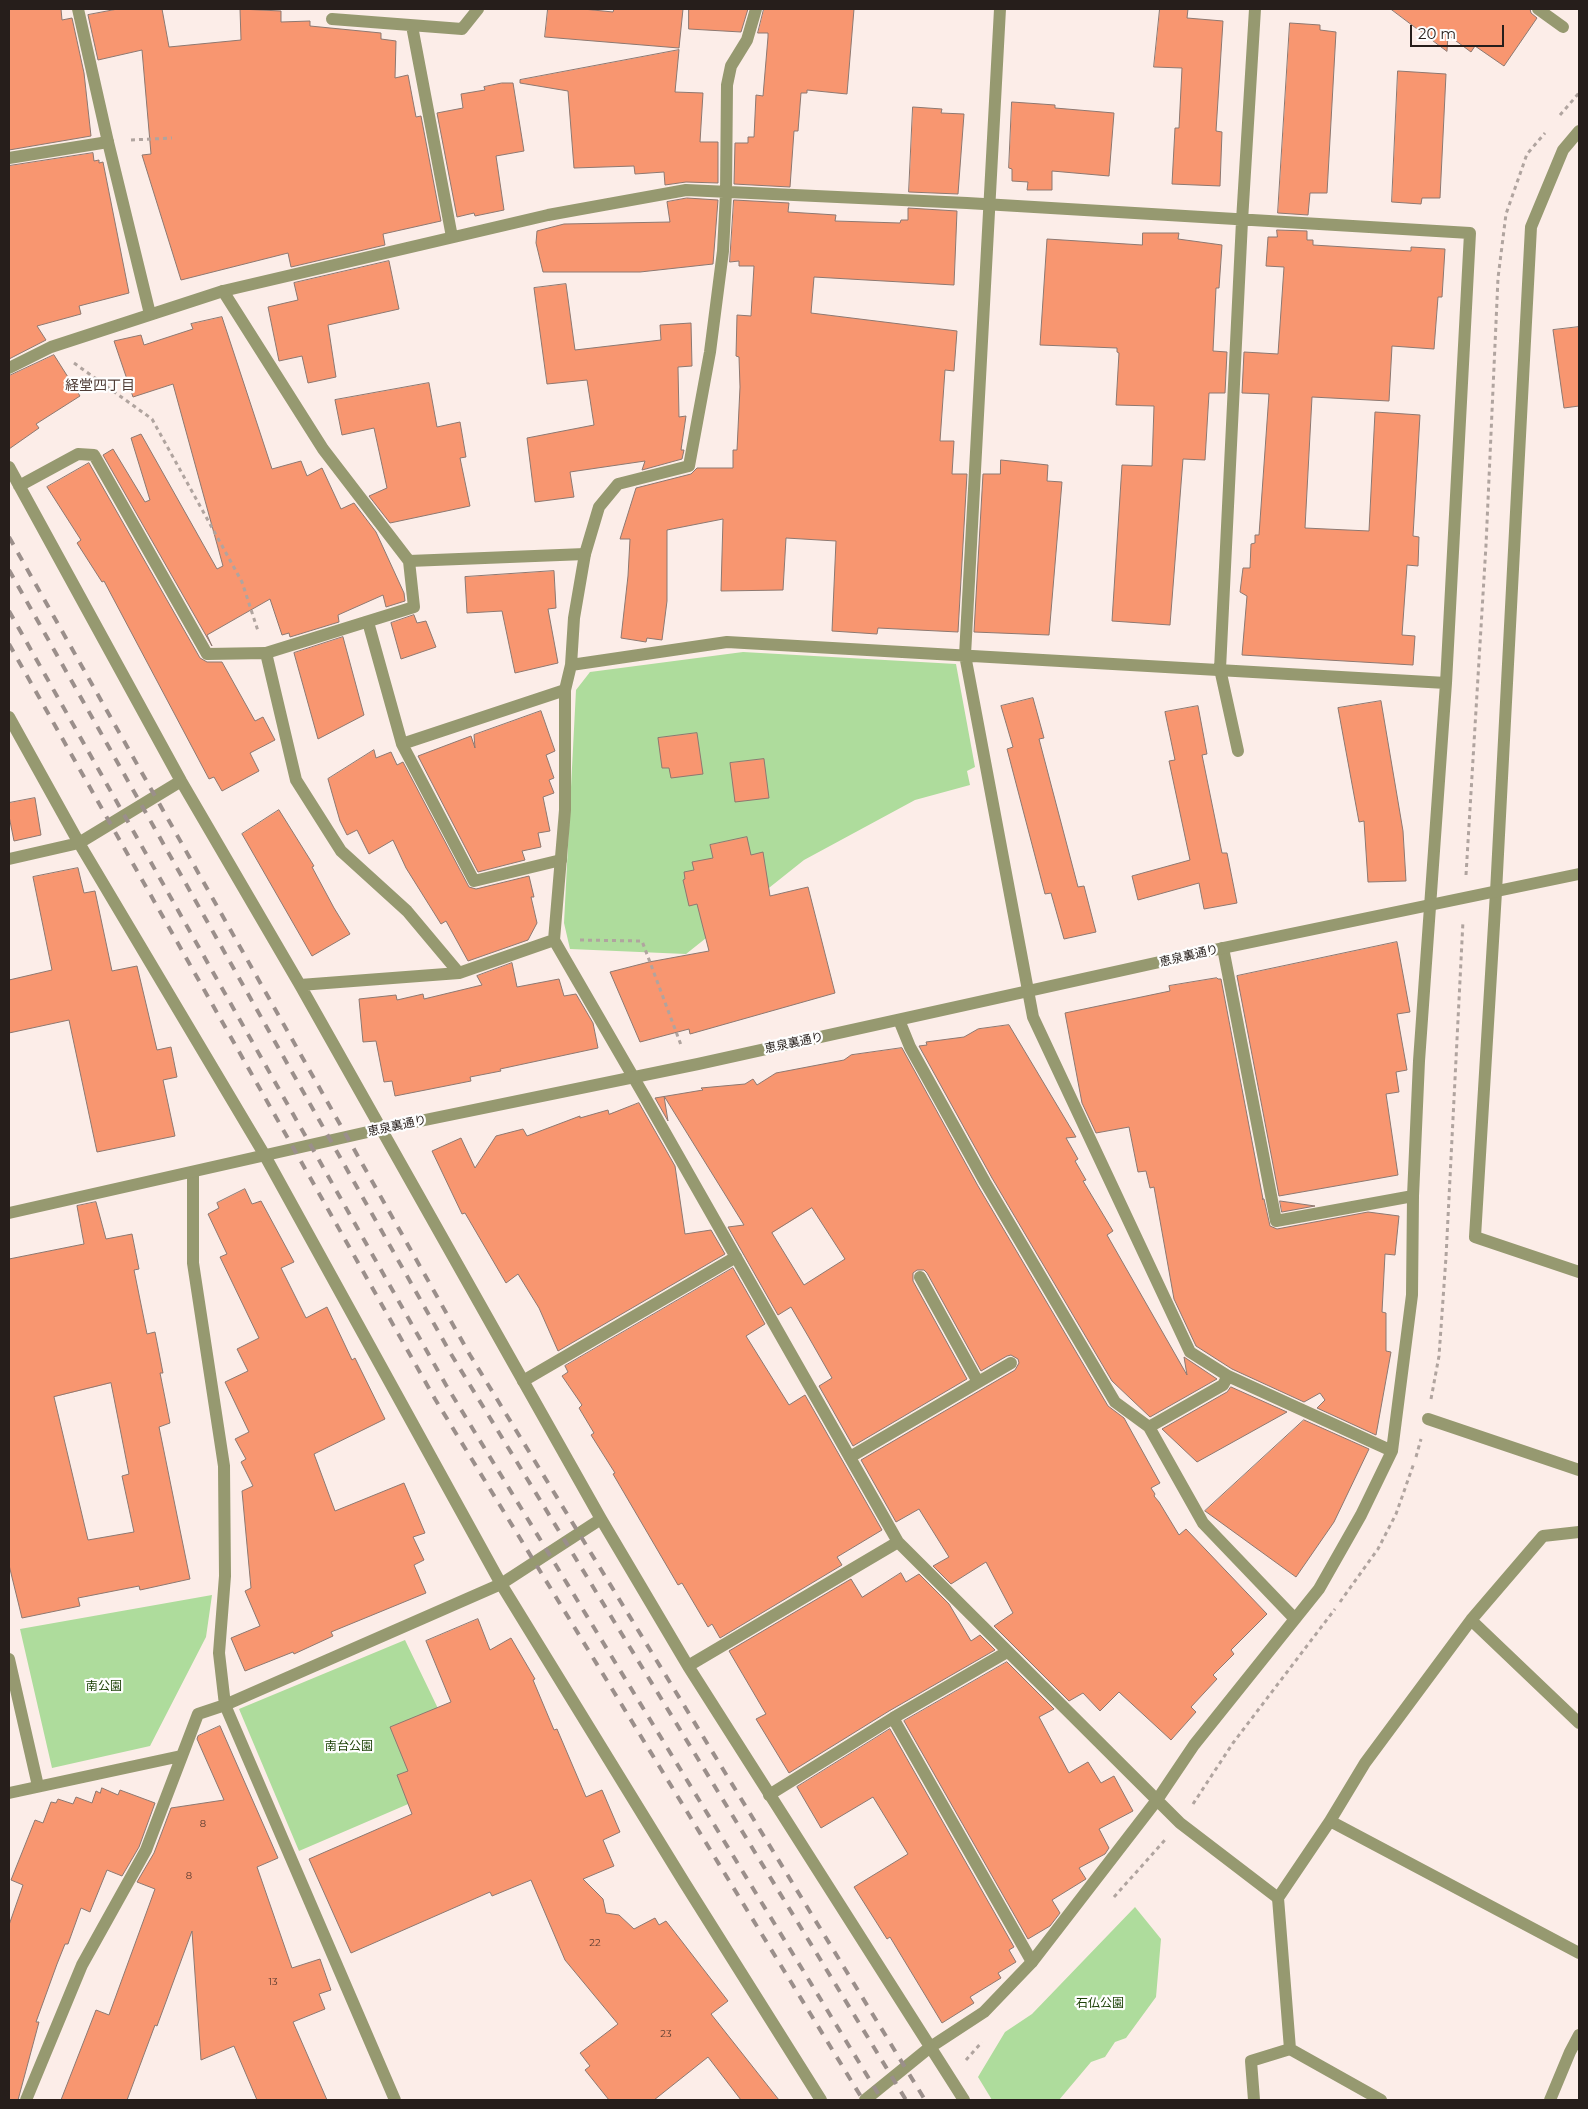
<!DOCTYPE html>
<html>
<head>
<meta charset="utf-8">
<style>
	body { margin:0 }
	#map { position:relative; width:1588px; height:2109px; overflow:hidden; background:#fcede8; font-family:Montserrat,sans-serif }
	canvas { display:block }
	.frame { position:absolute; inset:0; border:10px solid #261e1b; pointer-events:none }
	.scale { position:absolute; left:1410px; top:25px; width:94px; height:22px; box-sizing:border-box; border:2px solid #261e1b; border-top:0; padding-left:6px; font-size:15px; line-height:18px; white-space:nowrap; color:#261e1b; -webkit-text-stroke:4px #fefefe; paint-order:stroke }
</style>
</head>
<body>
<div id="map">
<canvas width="1588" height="2109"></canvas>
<div class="frame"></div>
<div class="scale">20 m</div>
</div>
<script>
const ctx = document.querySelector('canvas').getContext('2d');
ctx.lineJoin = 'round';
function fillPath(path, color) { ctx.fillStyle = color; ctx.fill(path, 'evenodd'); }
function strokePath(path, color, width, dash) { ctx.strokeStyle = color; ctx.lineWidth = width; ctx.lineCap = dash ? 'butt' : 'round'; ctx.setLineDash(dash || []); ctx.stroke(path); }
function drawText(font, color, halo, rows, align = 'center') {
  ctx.font = font + ' Montserrat,"Noto Sans JP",sans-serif'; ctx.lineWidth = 4.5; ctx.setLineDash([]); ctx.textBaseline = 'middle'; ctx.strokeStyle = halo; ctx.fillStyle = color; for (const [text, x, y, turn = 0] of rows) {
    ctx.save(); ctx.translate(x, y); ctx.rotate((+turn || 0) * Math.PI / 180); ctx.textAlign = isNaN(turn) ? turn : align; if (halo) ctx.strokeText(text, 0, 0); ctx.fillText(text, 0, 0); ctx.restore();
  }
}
fillPath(new Path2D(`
	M 743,652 L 956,664 L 975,767 L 967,771 L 970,785 L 915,800 L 804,860 L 686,954 L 570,949 L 564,923 L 576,690 L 590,672 Z
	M 212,1595 L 206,1637 L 150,1746 L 52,1768 L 20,1629 Z
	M 405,1640 L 471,1777 L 299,1851 L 239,1709 Z
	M 1135,1907 L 1161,1939 L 1156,1997 L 1126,2038 L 1115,2042 L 1105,2057 L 1091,2062 L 1059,2100 L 992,2100 L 978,2077 L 1005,2032 L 1032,2014 Z`), '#aedc9c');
const building = new Path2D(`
	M 9,9 L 61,9 L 62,20 L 72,18 L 84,73 L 91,136 L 9,150 Z
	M 118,9 L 162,9 L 169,47 L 241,40 L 240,9 L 281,11 L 281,22 L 310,21 L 310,26 L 381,33 L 381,39 L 396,41 L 395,78 L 408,75 L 416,117 L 421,116 L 441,221 L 383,234 L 385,245 L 291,267 L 288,253 L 181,280 L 142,155 L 151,154 L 142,50 L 98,60 L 88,15 Z
	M 548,9 L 583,9 L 613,12 L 614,9 L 683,9 L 679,48 L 545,37 Z
	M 689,9 L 748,9 L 741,32 L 689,29 Z
	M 764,9 L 854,9 L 847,94 L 807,90 L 807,93 L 801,93 L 798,131 L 794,131 L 790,187 L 734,184 L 735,143 L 748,143 L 748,137 L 754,137 L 756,95 L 763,96 L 768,37 L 768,33 L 758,33 Z
	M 1160,9 L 1188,9 L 1187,18 L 1223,21 L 1216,131 L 1222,132 L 1220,186 L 1172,184 L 1175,128 L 1179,128 L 1182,68 L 1154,67 Z
	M 1391,9 L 1530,9 L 1531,13 L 1537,18 L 1504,66 L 1475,46 L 1471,52 L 1448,35 L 1447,51 Z
	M 1290,23 L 1320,25 L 1320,30 L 1336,32 L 1327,193 L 1310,193 L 1308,215 L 1278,213 Z
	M 679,50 L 675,92 L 703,93 L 700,142 L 718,142 L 718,183 L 686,182 L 665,185 L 664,172 L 635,174 L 634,166 L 574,168 L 568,91 L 520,83 L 520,80 Z
	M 1398,71 L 1446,74 L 1440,198 L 1422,198 L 1421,204 L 1392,202 Z
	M 502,83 L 513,83 L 524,151 L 496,156 L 504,210 L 475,216 L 474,213 L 457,217 L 437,113 L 463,108 L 461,94 L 485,90 L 484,87 Z
	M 1012,102 L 1055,105 L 1055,108 L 1114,113 L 1109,176 L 1052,171 L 1052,190 L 1027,190 L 1028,182 L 1012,181 L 1012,169 L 1009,168 Z
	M 913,107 L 942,109 L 941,113 L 964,114 L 958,194 L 909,192 Z
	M 93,153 L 94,161 L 99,160 L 99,163 L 103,162 L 129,293 L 79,306 L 81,314 L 37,326 L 46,340 L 9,359 L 9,166 Z
	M 687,198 L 718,200 L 713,264 L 640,272 L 543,272 L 536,243 L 537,231 L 564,224 L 670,222 L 667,202 Z
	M 734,200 L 789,203 L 788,212 L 836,215 L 835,221 L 900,223 L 901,220 L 908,220 L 908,208 L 957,211 L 954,285 L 814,277 L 811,313 L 957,331 L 954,371 L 945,370 L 940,441 L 954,441 L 952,474 L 967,474 L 958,632 L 878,628 L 877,634 L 832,631 L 836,541 L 786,538 L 783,590 L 721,591 L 723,519 L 667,530 L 667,601 L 662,640 L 647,638 L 646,642 L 621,638 L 628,576 L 630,539 L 620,539 L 636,488 L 691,474 L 697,468 L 733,468 L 733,450 L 737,450 L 740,387 L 739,357 L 736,356 L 737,315 L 751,316 L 754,266 L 739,266 L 739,261 L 730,262 Z
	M 1277,230 L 1307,231 L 1307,240 L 1313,240 L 1313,245 L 1411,251 L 1411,247 L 1445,249 L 1442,297 L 1438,297 L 1434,349 L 1392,346 L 1389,401 L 1312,397 L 1305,528 L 1369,531 L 1375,412 L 1420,415 L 1413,536 L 1419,537 L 1418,566 L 1407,565 L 1402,635 L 1415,636 L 1413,665 L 1242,655 L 1247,596 L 1240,592 L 1243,568 L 1250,568 L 1251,544 L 1255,543 L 1255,535 L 1259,535 L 1269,394 L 1242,393 L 1244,352 L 1278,354 L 1284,267 L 1266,266 L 1268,237 L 1277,237 Z
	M 1143,233 L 1179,233 L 1178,239 L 1222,245 L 1219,288 L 1216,288 L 1213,351 L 1227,352 L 1225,393 L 1209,393 L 1205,460 L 1183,459 L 1170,625 L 1112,621 L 1122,465 L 1152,466 L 1154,406 L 1116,405 L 1119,353 L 1117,352 L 1117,348 L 1040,345 L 1047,239 L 1142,245 Z
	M 389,261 L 399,309 L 328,325 L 336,377 L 308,383 L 302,356 L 279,361 L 268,307 L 298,300 L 294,283 Z
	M 566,284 L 575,350 L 661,340 L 660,325 L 691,323 L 692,366 L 678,367 L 679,417 L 686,416 L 681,450 L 684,450 L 682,459 L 642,470 L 645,461 L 570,472 L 574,497 L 535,502 L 527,438 L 594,425 L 587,380 L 547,384 L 534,288 Z
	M 222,317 L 272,469 L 301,461 L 307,476 L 322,468 L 341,509 L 354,503 L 376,532 L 404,593 L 405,601 L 386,607 L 383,595 L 338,615 L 339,622 L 290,637 L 289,633 L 282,635 L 270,599 L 207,635 L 212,646 L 103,455 L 113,449 L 145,502 L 150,500 L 131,438 L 141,434 L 217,569 L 223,566 L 173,384 L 133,397 L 114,341 L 141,335 L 144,345 L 193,329 L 191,324 Z
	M 1579,327 L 1579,406 L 1564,408 L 1553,330 Z
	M 54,355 L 80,396 L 36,424 L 39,428 L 9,449 L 9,376 Z
	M 429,383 L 437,427 L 460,422 L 466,457 L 460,458 L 470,506 L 390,523 L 369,496 L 387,488 L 374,428 L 342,435 L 335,400 Z
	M 1001,460 L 1048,465 L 1047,481 L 1062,482 L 1049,635 L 974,632 L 983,474 L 1000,474 Z
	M 89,463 L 200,658 L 207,662 L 222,662 L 255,721 L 263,717 L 275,740 L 250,753 L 259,771 L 222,791 L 214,777 L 209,779 L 104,581 L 102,582 L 77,543 L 81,540 L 47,487 Z
	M 554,571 L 556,608 L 548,609 L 558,663 L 515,673 L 502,611 L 467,613 L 465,577 Z
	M 414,615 L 417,623 L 426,621 L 436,647 L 401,659 L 391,623 Z
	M 343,637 L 364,715 L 318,739 L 294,653 Z
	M 1033,698 L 1044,738 L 1039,739 L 1078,887 L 1084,886 L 1096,932 L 1064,939 L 1051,893 L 1045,894 L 1007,749 L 1013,747 L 1001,706 Z
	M 1381,701 L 1403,831 L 1406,881 L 1368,882 L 1364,821 L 1359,822 L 1338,708 Z
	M 1198,706 L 1207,754 L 1202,755 L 1222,853 L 1227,853 L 1237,903 L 1204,909 L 1199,883 L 1138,900 L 1132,876 L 1190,860 L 1169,761 L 1175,760 L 1165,712 Z
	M 541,711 L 555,751 L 546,755 L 554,778 L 549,780 L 554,793 L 543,797 L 550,831 L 538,833 L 541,847 L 522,851 L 525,860 L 478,872 L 418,756 L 471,736 L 475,748 L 474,735 Z
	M 697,733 L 703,774 L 671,778 L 669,768 L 662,768 L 658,738 Z
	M 374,750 L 376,758 L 391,752 L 397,765 L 403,762 L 469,887 L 476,889 L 529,876 L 534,897 L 531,897 L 537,923 L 528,940 L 468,961 L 446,921 L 441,924 L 406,868 L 393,840 L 369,854 L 357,830 L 347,835 L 340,821 L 328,779 Z
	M 764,759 L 769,798 L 735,802 L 730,763 Z
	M 35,798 L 41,835 L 14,841 L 9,816 L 9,803 Z
	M 279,810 L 314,866 L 312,867 L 334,908 L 350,934 L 312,956 L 242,834 Z
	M 747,837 L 751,855 L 763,852 L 770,896 L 808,887 L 835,993 L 690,1034 L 689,1029 L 640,1042 L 610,972 L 649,962 L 709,951 L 697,904 L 689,906 L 683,880 L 685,879 L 684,872 L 694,870 L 692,862 L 713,858 L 710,845 Z
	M 78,868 L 84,893 L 95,891 L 112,971 L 137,966 L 157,1050 L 171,1047 L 177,1077 L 163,1080 L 175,1136 L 97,1152 L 69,1020 L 9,1033 L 9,980 L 52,970 L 33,877 Z
	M 1397,942 L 1410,1012 L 1397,1014 L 1407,1070 L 1396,1072 L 1399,1092 L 1386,1094 L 1398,1175 L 1279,1196 L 1237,976 Z
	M 512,963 L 517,987 L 559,979 L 564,996 L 576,994 L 593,1023 L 598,1048 L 500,1069 L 501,1071 L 470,1077 L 471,1081 L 395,1096 L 392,1081 L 384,1082 L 376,1041 L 363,1042 L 359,999 L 396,995 L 397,1000 L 423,994 L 424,999 L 482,985 L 477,976 Z
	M 1217,978 L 1218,979 L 1221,979 L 1263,1199 L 1262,1199 L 1264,1199 L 1270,1226 L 1277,1229 L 1368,1212 L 1399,1216 L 1395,1255 L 1385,1254 L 1382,1312 L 1386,1313 L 1386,1351 L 1391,1352 L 1376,1435 L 1317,1408 L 1325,1400 L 1320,1393 L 1304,1402 L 1232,1369 L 1196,1346 L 1174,1299 L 1154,1187 L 1150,1188 L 1146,1171 L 1138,1172 L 1129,1127 L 1096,1133 L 1082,1103 L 1065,1013 L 1170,991 L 1169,986 Z
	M 1009,1025 L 1076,1137 L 1066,1138 L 1078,1159 L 1075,1161 L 1086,1180 L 1083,1181 L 1113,1231 L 1107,1235 L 1187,1375 L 1184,1357 L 1217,1379 L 1150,1417 L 1112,1381 L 992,1178 L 919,1046 L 927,1045 L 926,1042 L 964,1037 L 978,1029 Z
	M 902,1048 L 978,1186 L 1108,1406 L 1124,1418 L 1160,1483 L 1151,1488 L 1155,1494 L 1154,1496 L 1159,1502 L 1179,1535 L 1186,1529 L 1267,1614 L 1231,1650 L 1234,1654 L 1213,1675 L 1217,1679 L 1191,1707 L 1196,1712 L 1171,1740 L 1119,1692 L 1100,1711 L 1083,1693 L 1069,1701 L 994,1626 L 1013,1613 L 986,1562 L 951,1584 L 933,1566 L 949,1557 L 919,1509 L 896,1522 L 861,1460 L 1015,1370 L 1019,1363 L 1018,1359 L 1011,1355 L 1007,1356 L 981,1371 L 927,1273 L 924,1270 L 917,1270 L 913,1273 L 913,1281 L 967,1379 L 853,1446 L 819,1386 L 832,1378 L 808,1336 L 791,1307 L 778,1315 L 728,1227 L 744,1225 L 664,1096 L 668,1121 L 655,1098 L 703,1090 L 701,1088 L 745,1084 L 753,1079 L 757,1085 L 776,1073 L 844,1060 L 851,1055 ZM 812,1208 L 845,1259 L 804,1285 L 772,1233 Z
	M 639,1103 L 675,1166 L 685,1234 L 711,1230 L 725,1254 L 558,1351 L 539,1308 L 518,1274 L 506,1283 L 465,1213 L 462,1214 L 432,1151 L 461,1138 L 475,1168 L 496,1136 L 523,1129 L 527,1136 L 580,1116 L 580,1118 L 608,1110 L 609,1114 Z
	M 245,1189 L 252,1204 L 261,1201 L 294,1262 L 281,1268 L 306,1318 L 327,1307 L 352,1360 L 355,1358 L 385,1419 L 314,1454 L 335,1511 L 404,1483 L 425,1533 L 413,1537 L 424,1560 L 414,1565 L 426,1593 L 331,1632 L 333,1636 L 294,1654 L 293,1652 L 245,1671 L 231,1638 L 260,1626 L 245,1591 L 251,1588 L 242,1491 L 253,1486 L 241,1462 L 246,1459 L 235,1439 L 249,1432 L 225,1382 L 248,1371 L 237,1349 L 259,1338 L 220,1257 L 227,1254 L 208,1214 L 219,1208 L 217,1203 Z
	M 1280,1201 L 1315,1206 L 1282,1212 Z
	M 96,1202 L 106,1239 L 132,1234 L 139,1269 L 134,1270 L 147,1334 L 155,1332 L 163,1373 L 160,1373 L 170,1423 L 159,1427 L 190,1579 L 140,1590 L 139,1586 L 78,1598 L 80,1606 L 22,1618 L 9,1565 L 9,1259 L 84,1244 L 77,1206 ZM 111,1383 L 129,1474 L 122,1476 L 134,1532 L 88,1540 L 54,1397 Z
	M 733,1268 L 765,1324 L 746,1336 L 789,1405 L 805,1395 L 882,1530 L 837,1557 L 842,1565 L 720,1638 L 712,1624 L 708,1627 L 682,1583 L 678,1585 L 613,1474 L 615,1473 L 591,1435 L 594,1433 L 579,1408 L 582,1405 L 562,1376 L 568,1372 L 565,1366 Z
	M 1231,1387 L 1287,1412 L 1197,1462 L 1162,1429 L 1227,1392 Z
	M 1304,1420 L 1369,1449 L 1334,1522 L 1296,1577 L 1205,1511 Z
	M 901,1573 L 906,1582 L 919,1574 L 949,1604 L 971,1641 L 980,1635 L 995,1650 L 889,1711 L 789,1773 L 756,1719 L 766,1714 L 729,1651 L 851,1579 L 862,1597 Z
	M 478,1619 L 490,1650 L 511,1638 L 535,1679 L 533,1680 L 554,1730 L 557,1729 L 586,1797 L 602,1790 L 620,1832 L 603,1840 L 614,1866 L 583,1879 L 603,1899 L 606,1913 L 619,1915 L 634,1929 L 655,1918 L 659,1925 L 666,1921 L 728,2001 L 711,2014 L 779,2100 L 741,2100 L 708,2057 L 654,2100 L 609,2100 L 585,2070 L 590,2066 L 580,2053 L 618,2024 L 565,1960 L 531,1880 L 492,1896 L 490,1892 L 351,1953 L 309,1859 L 412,1814 L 397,1775 L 408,1771 L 390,1727 L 451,1702 L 426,1641 Z
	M 1007,1662 L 1054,1709 L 1039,1717 L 1069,1773 L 1088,1762 L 1101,1783 L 1114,1776 L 1133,1811 L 1099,1829 L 1109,1848 L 1105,1854 L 1079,1868 L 1086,1879 L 1052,1900 L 1060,1913 L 1050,1926 L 1028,1939 L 904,1721 Z
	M 220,1726 L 278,1858 L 257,1867 L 292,1968 L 320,1959 L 331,1990 L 319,1994 L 325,2009 L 293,2022 L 327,2100 L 257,2100 L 234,2046 L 201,2060 L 192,1931 L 157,2026 L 155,2025 L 127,2100 L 61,2100 L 96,2010 L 109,2015 L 155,1889 L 137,1882 L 154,1853 L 171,1808 L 224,1800 L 197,1739 L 198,1736 Z
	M 890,1729 L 1014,1947 L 1009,1950 L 1016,1962 L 998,1973 L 1001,1978 L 970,1997 L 974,2003 L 942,2023 L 890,1937 L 887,1939 L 854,1887 L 908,1854 L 873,1797 L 821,1828 L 797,1787 Z
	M 102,1788 L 118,1795 L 120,1790 L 155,1803 L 139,1847 L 122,1876 L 107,1870 L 90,1912 L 81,1908 L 68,1944 L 65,1944 L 57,1964 L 36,2022 L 39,2022 L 18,2100 L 9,2100 L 9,1925 L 23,1885 L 11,1880 L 35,1820 L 43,1823 L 51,1802 L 56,1803 L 58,1799 L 73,1804 L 76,1797 L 92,1803 L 96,1791 L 100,1793 Z`);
fillPath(building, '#f89670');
strokePath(building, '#8d7870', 1);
strokePath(new Path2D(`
	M 1560,115 L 1579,93
	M 131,140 L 172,138
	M 74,363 L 152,419 L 242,582 L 258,631
	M 1466,875 L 1486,545 L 1498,278 L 1506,214 L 1527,154 L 1545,133
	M 580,940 L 642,941 L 681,1045
	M 1431,1399 L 1439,1356 L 1446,1257 L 1463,921
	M 1416,1457 L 1421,1439
	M 1340,1602 L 1378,1549 L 1396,1514 L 1414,1463
	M 1193,1804 L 1233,1743 L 1335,1609
	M 1114,1897 L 1165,1840
	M 966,2060 L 982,2042`), '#b0a49f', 3, [4, 4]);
strokePath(new Path2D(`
	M 1538,9 L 1563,27
	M 9,158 L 108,142
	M 223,291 L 323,449 L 409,561 L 414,607 L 266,653
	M 409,561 L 585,554
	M 368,622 L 402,744 L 474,881 L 561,860
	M 1220,669 L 1238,751
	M 402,744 L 565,690
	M 1223,948 L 1276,1221 L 1413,1196
	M 920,1277 L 978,1382
	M 523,1381 L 736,1257
	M 1428,1419 L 1579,1470
	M 850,1457 L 1011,1363
	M 1471,1620 L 1579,1723
	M 893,1718 L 1032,1962
	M 769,1795 L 893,1718 L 1007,1652
	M 1330,1821 L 1579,1953
	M 1290,2049 L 1278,1898 L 1330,1821 L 1365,1763 L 1471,1620 L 1543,1536 L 1579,1532
	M 1254,2100 L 1251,2061 L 1290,2049 L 1381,2100
	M 1550,2100 L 1570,2052 L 1579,2035`), '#969970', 12);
strokePath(new Path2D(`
	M 78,9 L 108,142 L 150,314
	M 756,9 L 747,40 L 731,66 L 727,85 L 726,193 L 723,251 L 710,352 L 689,466 L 618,484 L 599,507 L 585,554 L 574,618 L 571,665 L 565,690 L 565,810 L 554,940 L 646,1099 L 898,1542 L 1180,1823 L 1278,1898
	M 1000,9 L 965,655 L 1033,1017 L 1190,1352 L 1228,1376 L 1392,1451
	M 332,19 L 462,29 L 478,9
	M 412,26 L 452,237
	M 1579,131 L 1563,150 L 1531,227 L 1496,892 L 1475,1237 L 1579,1272
	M 9,368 L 51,347 L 223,291 L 548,215 L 686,190 L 967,203 L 1470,233 L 1446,683 L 1419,1061 L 1413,1196 L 1412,1295 L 1392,1451 L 1361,1515 L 1319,1589 L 1194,1745 L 1157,1800 L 1032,1962 L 984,2012 L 929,2048 L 865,2100
	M 9,467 L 181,781 L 300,985 L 601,1519 L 688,1666 L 964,2100
	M 19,486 L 78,454 L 94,455 L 207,654 L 266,653 L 296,780 L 341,851 L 407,911 L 459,973
	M 571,665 L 727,642 L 1446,683
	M 1220,669 L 1242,221 L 1255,9
	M 9,717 L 79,843 L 264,1154 L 501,1584 L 684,1882 L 821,2100
	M 9,859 L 79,843 L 181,781
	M 300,985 L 459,973 L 554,940
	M 899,1020 L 910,1047 L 985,1182 L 1115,1402 L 1149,1427 L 1203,1523 L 1295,1619
	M 193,1173 L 193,1263 L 224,1466 L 225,1576 L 219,1653 L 225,1705 L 395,2100
	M 1149,1427 L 1223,1385 L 1228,1376
	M 9,1659 L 38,1786
	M 688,1666 L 898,1542
	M 9,1793 L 181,1756
	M 26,2100 L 82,1965 L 146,1850 L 198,1714 L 225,1705 L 501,1584 L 601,1519`), '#969970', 12);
strokePath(new Path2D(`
	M 9,1213 L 381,1129 L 698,1064 L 1223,948 L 1579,874`), '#969970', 12);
strokePath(new Path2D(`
	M 9,537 L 470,1355 L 925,2100
	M 9,570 L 451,1354 L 906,2100
	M 9,611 L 446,1385 L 882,2100
	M 9,644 L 435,1399 L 863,2100`), '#9b8f8b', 4, [9, 9]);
drawText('10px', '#5a3c30', null, [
	["8",203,1824],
	["8",189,1876],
	["22",595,1943],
	["13",273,1982],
	["23",666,2034]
]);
drawText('12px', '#261e1b', '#fefefe', [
	["恵泉裏通り",1189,956,-13],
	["恵泉裏通り",794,1043,-12],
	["恵泉裏通り",397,1126,-12]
]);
drawText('12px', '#1e4308', '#fefefe', [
	["南公園",104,1686],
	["南台公園",349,1746],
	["石仏公園",1100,2003]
]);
drawText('14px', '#503d36', '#fefefe', [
	["経堂四丁目",100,386]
]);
</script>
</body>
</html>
